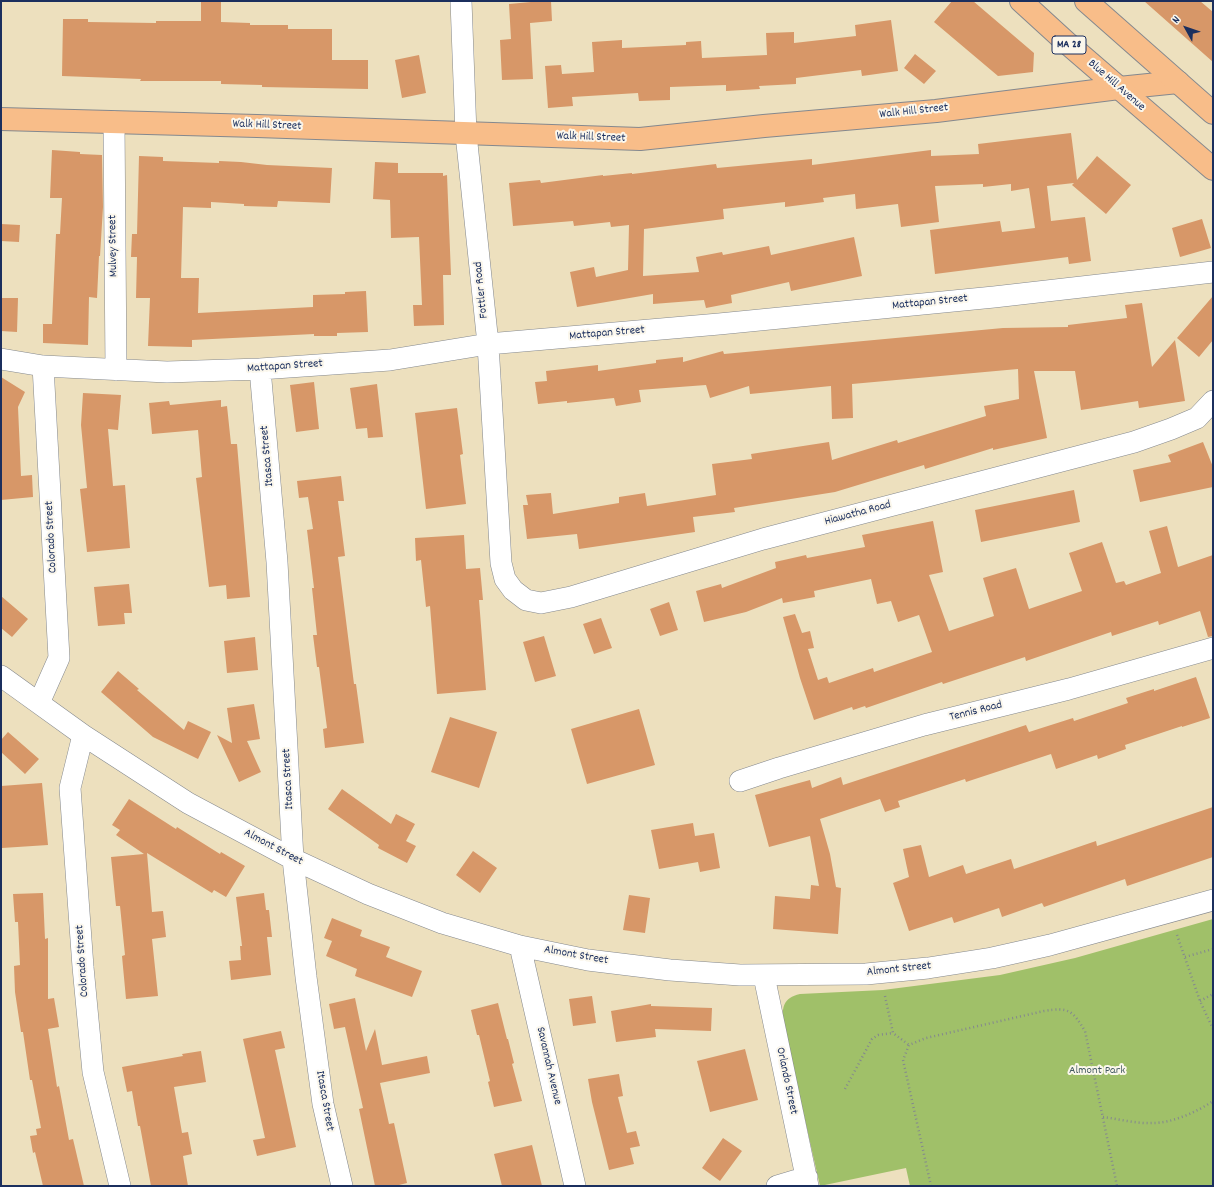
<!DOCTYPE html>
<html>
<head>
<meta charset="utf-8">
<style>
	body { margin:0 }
	#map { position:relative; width:1214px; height:1187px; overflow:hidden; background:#ede0be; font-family:Dekko,sans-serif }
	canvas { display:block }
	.frame { position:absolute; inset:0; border:2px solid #1b2f5e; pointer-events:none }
	.north { position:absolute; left:1166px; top:8px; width:40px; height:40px; -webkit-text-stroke:3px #fbf7ec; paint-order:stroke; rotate:310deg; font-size:11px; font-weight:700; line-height:16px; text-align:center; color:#1b2f5e }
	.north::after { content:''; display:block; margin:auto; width:14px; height:18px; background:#1b2f5e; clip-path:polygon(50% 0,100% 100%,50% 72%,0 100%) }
</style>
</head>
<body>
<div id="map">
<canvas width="1214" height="1187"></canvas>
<div class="frame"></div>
<div class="north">N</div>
</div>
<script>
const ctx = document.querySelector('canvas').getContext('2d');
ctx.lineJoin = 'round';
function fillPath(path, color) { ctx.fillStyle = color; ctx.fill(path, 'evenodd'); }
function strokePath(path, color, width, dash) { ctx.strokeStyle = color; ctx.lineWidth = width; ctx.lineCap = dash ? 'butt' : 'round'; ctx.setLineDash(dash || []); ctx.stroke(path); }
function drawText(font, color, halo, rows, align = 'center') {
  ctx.font = font + ' Dekko,sans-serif'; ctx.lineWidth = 4; ctx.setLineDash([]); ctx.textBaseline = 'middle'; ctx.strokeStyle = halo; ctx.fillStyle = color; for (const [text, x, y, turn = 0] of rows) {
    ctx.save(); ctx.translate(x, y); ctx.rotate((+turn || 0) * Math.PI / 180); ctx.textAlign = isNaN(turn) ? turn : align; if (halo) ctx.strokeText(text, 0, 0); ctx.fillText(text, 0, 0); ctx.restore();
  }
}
fillPath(new Path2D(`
	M 1213,919 L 1213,1186 L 910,1186 L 906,1168 L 820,1186 L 783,1023 C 782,1007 783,998 800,994 L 883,990 L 1000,975 L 1075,958 Z`), '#a0c069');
fillPath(new Path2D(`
	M 201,1 L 221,1 L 221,22 L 250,23 L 250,25 L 288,25 L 288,29 L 332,29 L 332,60 L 368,60 L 368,89 L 262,87 L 262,85 L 221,84 L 221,81 L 140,81 L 141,79 L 62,76 L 63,19 L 88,19 L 88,22 L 156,23 L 156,21 L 201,21 Z
	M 542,1 L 551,1 L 552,21 L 530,23 L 533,79 L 502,80 L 500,40 L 511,39 L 509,4 Z
	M 952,1 L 973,1 L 1034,53 L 1033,72 L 998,76 L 934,22 Z
	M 1144,1 L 1200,1 L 1213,12 L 1213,62 Z
	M 891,20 L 898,71 L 862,76 L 861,70 L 796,78 L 796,84 L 759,86 L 760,89 L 726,91 L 726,85 L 670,87 L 670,100 L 639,101 L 638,93 L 572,97 L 573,106 L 548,108 L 545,66 L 561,65 L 562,74 L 594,72 L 592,42 L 622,40 L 622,48 L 686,45 L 686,42 L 701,41 L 702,58 L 767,55 L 766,33 L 794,32 L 794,43 L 856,36 L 855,25 Z
	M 915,54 L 936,71 L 924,84 L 904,68 Z
	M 419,55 L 426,93 L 402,98 L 395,60 Z
	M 1071,133 L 1077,180 L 1097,156 L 1131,185 L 1106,214 L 1072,185 L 1074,183 L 1047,186 L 1051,221 L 1085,217 L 1091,261 L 1069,264 L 1068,257 L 935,274 L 930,230 L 1000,221 L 1002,232 L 1035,228 L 1029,188 L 1011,191 L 1011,184 L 983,187 L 983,184 L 935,186 L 939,222 L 901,227 L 898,204 L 856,209 L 855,194 L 823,198 L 824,202 L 785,207 L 785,202 L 723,209 L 724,219 L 644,229 L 643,276 L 699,272 L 696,257 L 722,252 L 723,255 L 769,246 L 771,255 L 854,237 L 862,276 L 791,291 L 789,282 L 731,295 L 732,303 L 706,308 L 704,300 L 653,304 L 653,294 L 577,307 L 570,272 L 594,267 L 596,277 L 628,270 L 629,225 L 611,227 L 610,222 L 574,226 L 573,221 L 513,226 L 509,183 L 540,180 L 541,183 L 603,175 L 603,176 L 632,173 L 632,174 L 716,164 L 717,168 L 812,159 L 812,165 L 931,150 L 931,156 L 979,154 L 978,144 Z
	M 52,150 L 80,152 L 80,154 L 102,155 L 103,207 L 100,256 L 99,256 L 97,298 L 89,297 L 88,345 L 43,343 L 43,324 L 52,324 L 56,234 L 60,234 L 62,198 L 50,198 Z
	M 139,156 L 163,157 L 163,161 L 219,163 L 219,161 L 241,162 L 267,165 L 332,168 L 330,203 L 278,201 L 277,207 L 244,206 L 244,204 L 211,202 L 211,208 L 183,207 L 181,278 L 199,278 L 198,313 L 313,307 L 313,295 L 345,294 L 345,292 L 366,291 L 368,332 L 337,333 L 337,336 L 314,336 L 314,334 L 192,340 L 192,347 L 148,346 L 150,298 L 136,298 L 137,257 L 131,257 L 132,234 L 137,234 Z
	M 375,162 L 398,163 L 398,173 L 443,173 L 443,176 L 447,175 L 451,275 L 443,275 L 444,325 L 414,326 L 413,305 L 422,305 L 419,237 L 391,238 L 390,200 L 373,199 Z
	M 1202,219 L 1211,248 L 1180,257 L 1172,228 Z
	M 1,224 L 20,225 L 19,242 L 1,241 Z
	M 1213,296 L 1213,340 L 1199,357 L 1177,338 Z
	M 1,298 L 18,298 L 17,332 L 1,331 Z
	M 1142,303 L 1152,367 L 1175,340 L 1185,401 L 1139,408 L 1138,401 L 1081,410 L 1075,371 L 1034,371 L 1047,438 L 993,450 L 993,448 L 925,469 L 924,465 L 835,492 L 734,508 L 735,512 L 693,517 L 695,532 L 579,549 L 577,534 L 527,539 L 523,505 L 528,505 L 526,495 L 551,493 L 553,514 L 619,503 L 619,497 L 645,493 L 647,506 L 716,495 L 712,464 L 752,459 L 751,454 L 829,442 L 832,460 L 897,440 L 898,443 L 986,416 L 984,406 L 1019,399 L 1018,369 L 852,384 L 853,418 L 832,419 L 831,386 L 750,394 L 749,386 L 710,398 L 706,385 L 639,390 L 641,402 L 616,406 L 614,398 L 567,403 L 567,401 L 538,404 L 535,382 L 547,381 L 546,371 L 598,365 L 598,371 L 656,363 L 656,360 L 683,357 L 683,362 L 723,351 L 724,354 L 1003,328 L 1068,327 L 1068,325 L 1127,318 L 1125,305 Z
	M 1,377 L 25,392 L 18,407 L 21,476 L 32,475 L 33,497 L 1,500 Z
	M 314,382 L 319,429 L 296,432 L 290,385 Z
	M 377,384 L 383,437 L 368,438 L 367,428 L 356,429 L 350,388 Z
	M 83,393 L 121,395 L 118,430 L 108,429 L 113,486 L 125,485 L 130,548 L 87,552 L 80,489 L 87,488 L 81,425 Z
	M 221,400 L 221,407 L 227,406 L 231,444 L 237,444 L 250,597 L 227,599 L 226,585 L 209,587 L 196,478 L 202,477 L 198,430 L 152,434 L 149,403 L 169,401 L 170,405 Z
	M 457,408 L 463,454 L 460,455 L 466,504 L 426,509 L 415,413 Z
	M 1203,442 L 1213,467 L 1213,487 L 1140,502 L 1133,470 L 1171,462 L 1168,455 Z
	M 341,476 L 344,501 L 338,501 L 345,556 L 338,557 L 354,684 L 356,684 L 364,743 L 325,748 L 323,729 L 327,728 L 319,667 L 317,667 L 313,635 L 317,635 L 312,588 L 314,588 L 307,530 L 313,529 L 308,497 L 299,498 L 297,481 Z
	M 1074,490 L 1080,522 L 981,542 L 975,510 Z
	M 933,521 L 943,572 L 929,575 L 949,631 L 994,616 L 983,578 L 1016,568 L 1029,609 L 1082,591 L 1069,553 L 1102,542 L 1116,583 L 1124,581 L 1126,585 L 1161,573 L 1149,531 L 1167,526 L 1178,567 L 1213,555 L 1213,636 L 1208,637 L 1200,611 L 1159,625 L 1158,621 L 1112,636 L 1111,632 L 1026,661 L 1025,657 L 943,684 L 942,682 L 866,708 L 865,706 L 853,710 L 852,707 L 814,720 L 800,678 L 783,617 L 795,614 L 802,633 L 810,631 L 814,648 L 808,649 L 818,680 L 827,677 L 829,683 L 873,668 L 874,672 L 932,652 L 919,615 L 898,622 L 891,601 L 877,604 L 871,579 L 814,591 L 815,597 L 783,603 L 782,598 L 746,612 L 704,622 L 696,591 L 721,584 L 722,588 L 776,568 L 775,562 L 806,555 L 807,558 L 865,547 L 862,535 Z
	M 464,535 L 466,569 L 480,568 L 483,600 L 479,600 L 486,690 L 437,694 L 430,606 L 426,607 L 421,560 L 416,561 L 415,538 Z
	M 129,584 L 132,613 L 124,613 L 125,624 L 98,626 L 94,587 Z
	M 1,596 L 28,619 L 12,637 L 1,628 Z
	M 669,602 L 678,630 L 660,636 L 650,609 Z
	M 601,618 L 612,648 L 594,654 L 583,624 Z
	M 544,636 L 556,676 L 535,682 L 523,642 Z
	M 255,637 L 258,670 L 227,673 L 224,641 Z
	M 118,671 L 139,689 L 137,690 L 184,730 L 188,721 L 211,732 L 198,759 L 153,737 L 101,692 Z
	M 1196,677 L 1210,718 L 1182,727 L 1182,726 L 1125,745 L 1126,749 L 1098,759 L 1097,755 L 1056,769 L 1051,754 L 966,782 L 965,779 L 898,801 L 900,807 L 885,812 L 880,799 L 820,819 L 830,854 L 836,887 L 841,888 L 838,934 L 773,929 L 775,896 L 810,899 L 811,885 L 819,886 L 810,836 L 769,847 L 755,795 L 810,780 L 812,788 L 841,777 L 843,785 L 1026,725 L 1029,732 L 1073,718 L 1074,721 L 1128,703 L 1126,698 L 1154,689 L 1154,691 Z
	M 254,704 L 260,739 L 247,741 L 261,772 L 239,782 L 217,735 L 232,743 L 227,708 Z
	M 639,709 L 655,765 L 587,784 L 571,729 Z
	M 450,717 L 497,732 L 479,788 L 431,772 Z
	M 8,732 L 39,759 L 25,774 L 1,752 L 1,740 Z
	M 42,783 L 48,845 L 2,848 L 1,786 Z
	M 342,789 L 391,824 L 396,814 L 415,824 L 406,841 L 416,846 L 407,863 L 378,848 L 379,845 L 328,809 Z
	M 129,799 L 176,829 L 177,827 L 220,854 L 221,852 L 245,866 L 226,897 L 214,890 L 212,893 L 147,853 L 152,912 L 163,911 L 166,937 L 152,939 L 158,996 L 126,999 L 122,956 L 125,955 L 120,906 L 116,906 L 111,857 L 144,854 L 116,835 L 120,830 L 112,825 Z
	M 1213,807 L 1213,857 L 1127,886 L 1125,879 L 1044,907 L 1042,903 L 1002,917 L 999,908 L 954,923 L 952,917 L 909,931 L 893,883 L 909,877 L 903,849 L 921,845 L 929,877 L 963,865 L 966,874 L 1011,859 L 1014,869 L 1096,841 L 1097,846 Z
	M 693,823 L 695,836 L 714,833 L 720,868 L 700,872 L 698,862 L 659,869 L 651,830 Z
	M 473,851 L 497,868 L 480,893 L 456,875 Z
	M 43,893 L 45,939 L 48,938 L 48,999 L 54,998 L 59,1027 L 48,1029 L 57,1087 L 59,1086 L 69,1140 L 73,1139 L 84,1186 L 43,1186 L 35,1152 L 33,1153 L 30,1136 L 37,1135 L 36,1129 L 41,1128 L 32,1080 L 30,1080 L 23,1032 L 21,1032 L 15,992 L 14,966 L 20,965 L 18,922 L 15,922 L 13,894 Z
	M 264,893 L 266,910 L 269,910 L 272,937 L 267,937 L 271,975 L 231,980 L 229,961 L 241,960 L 240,946 L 242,946 L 236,897 Z
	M 629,895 L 650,898 L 645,933 L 623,930 Z
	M 332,918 L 362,930 L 360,936 L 390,947 L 386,957 L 422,971 L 412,997 L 355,976 L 357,969 L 326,956 L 332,941 L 324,938 Z
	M 592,996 L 596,1023 L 573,1026 L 569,999 Z
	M 355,998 L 366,1051 L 375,1029 L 382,1065 L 427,1056 L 430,1073 L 380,1083 L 389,1124 L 394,1123 L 407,1183 L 395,1186 L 375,1186 L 359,1109 L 363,1108 L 345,1027 L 334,1029 L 329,1004 Z
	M 498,1003 L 507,1039 L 508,1039 L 514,1063 L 512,1064 L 522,1101 L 494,1107 L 488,1082 L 490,1081 L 479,1035 L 477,1035 L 471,1010 Z
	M 651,1004 L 651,1006 L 712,1008 L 711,1031 L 655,1029 L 656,1037 L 616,1042 L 611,1011 Z
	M 281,1031 L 285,1048 L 275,1050 L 296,1147 L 257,1156 L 253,1140 L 265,1138 L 243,1039 Z
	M 745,1049 L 758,1100 L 710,1112 L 697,1061 Z
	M 201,1051 L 206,1082 L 174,1087 L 182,1133 L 188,1132 L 192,1154 L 183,1156 L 188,1186 L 151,1186 L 140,1126 L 138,1126 L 132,1091 L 127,1092 L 122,1067 L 183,1056 L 182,1054 Z
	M 619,1074 L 623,1096 L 618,1097 L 627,1133 L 636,1131 L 640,1146 L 630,1148 L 634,1164 L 609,1170 L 592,1102 L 588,1079 Z
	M 723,1138 L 742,1151 L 720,1181 L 702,1168 Z
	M 532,1145 L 542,1186 L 502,1186 L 494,1154 Z`), '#d79768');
const minor = new Path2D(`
	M 461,1 L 466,134 L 488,344 L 501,563 L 505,579 L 513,590 L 526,600 L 541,603 L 571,597 L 763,539 L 1134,442 L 1171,429 L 1197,418 L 1213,401
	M 114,122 L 116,370
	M 1,359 L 43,366 L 167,372 L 260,369 L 390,360 L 488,344 L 719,324 L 994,297 L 1213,272
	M 260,369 L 277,562 L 293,859 L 306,977 L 323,1104 L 342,1186
	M 1,676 L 83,735 L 188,803 L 293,859 L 368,894 L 442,923 L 520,946 L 588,960 L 670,970 L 740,975 L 866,974 L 928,968 L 992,958 L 1050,945 L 1213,900
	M 39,703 L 59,658 L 43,366
	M 83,735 L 70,788 L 83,967 L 93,1072 L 120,1186
	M 740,781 L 779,768 L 924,725 L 1069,689 L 1213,648
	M 520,946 L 575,1186
	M 764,976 L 808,1186
	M 777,1186 L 807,1177`);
const major = new Path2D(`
	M 1,119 L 257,126 L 640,139 L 764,126 L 936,111 L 1119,88 L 1178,82`);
const highway = new Path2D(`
	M 1021,1 L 1067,43 L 1213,169
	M 1086,1 L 1213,113`);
strokePath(minor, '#84888e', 22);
strokePath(major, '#84888e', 24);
strokePath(highway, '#84888e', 24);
strokePath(new Path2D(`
	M 1177,935 L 1200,1001 L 1213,1029
	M 1185,957 L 1213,949
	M 885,996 L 893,1033 L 909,1045
	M 1200,1001 L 1213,994
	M 845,1089 L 872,1039 L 878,1035 L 893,1033
	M 1103,1117 C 1119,1119 1137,1124 1153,1123 C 1172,1123 1197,1112 1213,1101
	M 931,1186 L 903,1060 L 909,1045 L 926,1038 L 1044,1011 C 1069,1007 1072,1010 1085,1031 L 1117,1186`), '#84888e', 2.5, [1, 3]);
strokePath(minor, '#fff', 21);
strokePath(major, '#f8bd89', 22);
strokePath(highway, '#f8bd89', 22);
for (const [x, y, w] of [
	[1069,45,34]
]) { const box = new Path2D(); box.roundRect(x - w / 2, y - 9, w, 18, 3); ctx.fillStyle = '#fbf7ec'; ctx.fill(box); strokePath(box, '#1b2f5e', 1); }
drawText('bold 11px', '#1b2f5e', null, [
	["MA 28",1069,45]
]);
drawText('12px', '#1b2f5e', '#fbf7ec', [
	["Blue Hill Avenue",1116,86,41],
	["Walk Hill Street",914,112,-6],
	["Walk Hill Street",267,126,2],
	["Walk Hill Street",591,138,2],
	["Mulvey Street",114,246,-91],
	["Fottler Road",482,290,-96],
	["Mattapan Street",930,303,-6],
	["Mattapan Street",607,334,-5],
	["Mattapan Street",285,367,-4],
	["Itasca Street",268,456,-95],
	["Hiawatha Road",858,514,-15],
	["Colorado Street",52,537,-93],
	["Tennis Road",976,712,-14],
	["Itasca Street",289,779,-93],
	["Almont Street",273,848,28],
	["Almont Street",576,956,10],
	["Colorado Street",83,961,-94],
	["Almont Street",899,970,-6],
	["Savannah Avenue",548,1066,77],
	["Orlando Street",786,1081,78],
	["Itasca Street",324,1101,80]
]);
drawText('12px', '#435a61', '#fbf7ec', [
	["Almont Park",1097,1071]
]);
</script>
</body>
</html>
